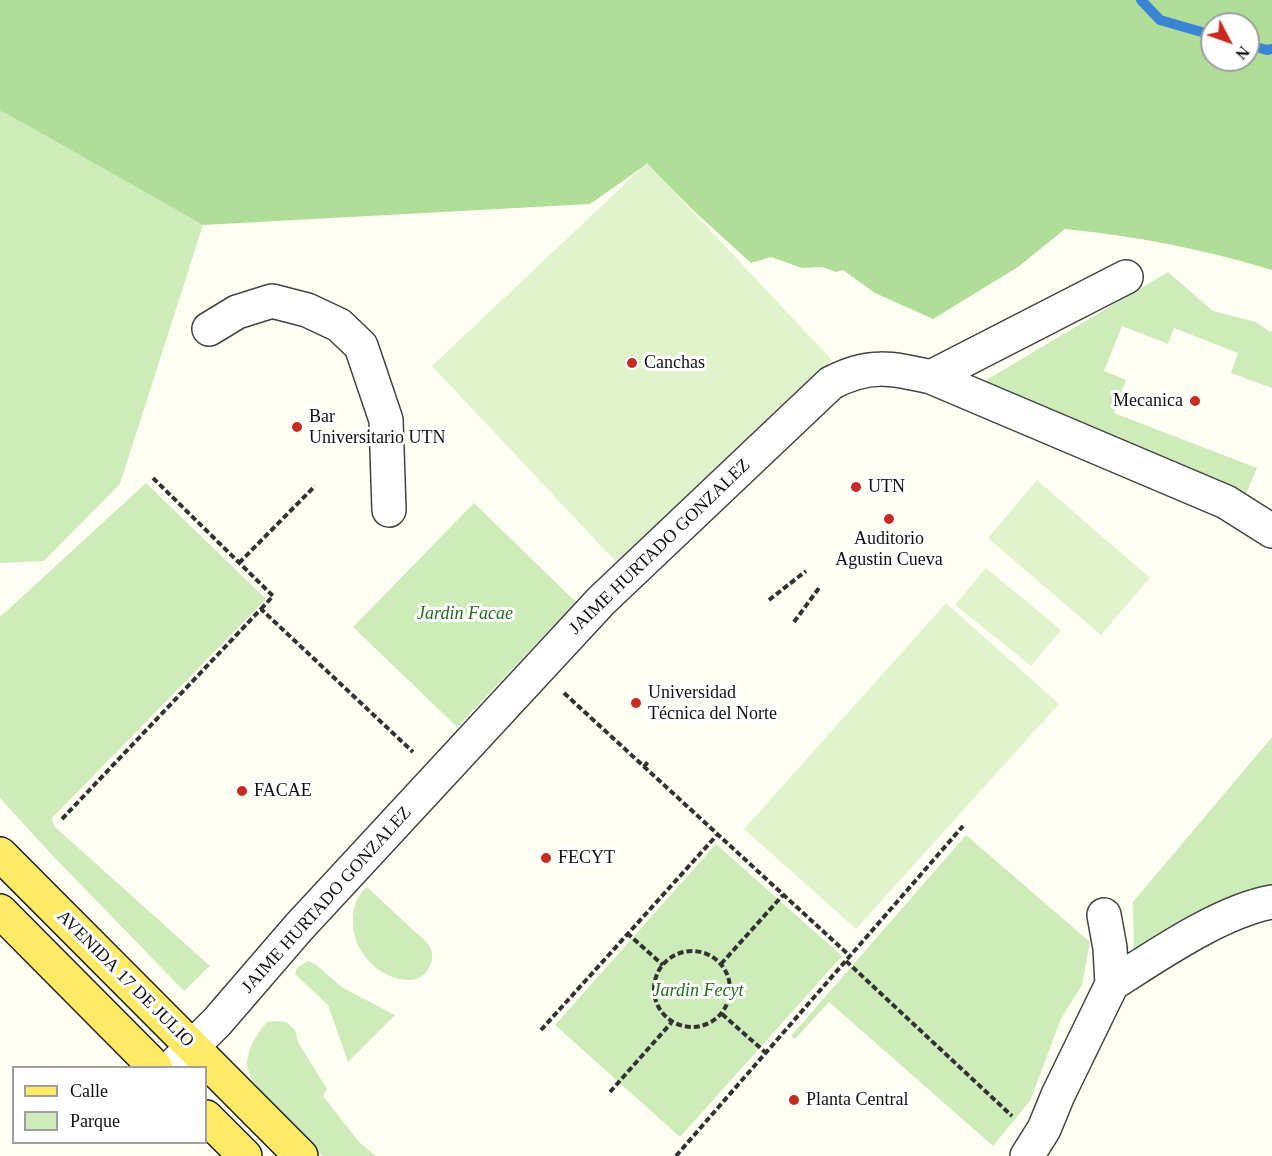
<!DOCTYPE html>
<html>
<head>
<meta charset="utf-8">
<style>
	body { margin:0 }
	#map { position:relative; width:1272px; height:1156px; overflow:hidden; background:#fffef3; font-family:"Times New Roman",serif }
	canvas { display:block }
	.legend { position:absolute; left:12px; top:1066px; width:195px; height:78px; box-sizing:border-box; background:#fff; border:2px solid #9f9f9f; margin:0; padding:8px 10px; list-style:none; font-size:18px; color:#101010 }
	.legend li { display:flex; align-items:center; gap:12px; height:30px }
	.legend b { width:30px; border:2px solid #9f9f9f }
	.north { position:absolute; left:1200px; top:12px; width:60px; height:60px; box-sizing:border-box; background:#fff; border:2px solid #9f9f9f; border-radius:50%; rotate:131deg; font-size:16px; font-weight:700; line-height:24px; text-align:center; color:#101010 }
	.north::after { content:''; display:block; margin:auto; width:21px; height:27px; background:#c82b20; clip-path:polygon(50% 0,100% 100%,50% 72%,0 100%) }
</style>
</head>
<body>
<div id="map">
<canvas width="1272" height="1156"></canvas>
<ul class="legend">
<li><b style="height:8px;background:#feea64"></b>Calle</li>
<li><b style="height:16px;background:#ceecba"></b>Parque</li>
</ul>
<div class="north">N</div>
</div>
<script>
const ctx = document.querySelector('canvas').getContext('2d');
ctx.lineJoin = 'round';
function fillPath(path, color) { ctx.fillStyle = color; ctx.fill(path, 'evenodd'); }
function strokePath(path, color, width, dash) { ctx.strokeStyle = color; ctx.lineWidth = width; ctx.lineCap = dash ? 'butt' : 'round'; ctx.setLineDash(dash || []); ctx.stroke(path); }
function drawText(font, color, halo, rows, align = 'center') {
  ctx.font = font + ' "Times New Roman",serif'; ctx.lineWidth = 6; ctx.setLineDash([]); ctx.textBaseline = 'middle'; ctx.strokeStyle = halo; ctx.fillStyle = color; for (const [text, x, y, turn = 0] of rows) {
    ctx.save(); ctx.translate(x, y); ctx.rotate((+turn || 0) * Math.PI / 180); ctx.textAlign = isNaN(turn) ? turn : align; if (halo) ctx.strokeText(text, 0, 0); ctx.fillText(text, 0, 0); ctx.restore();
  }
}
fillPath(new Path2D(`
	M 0,111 L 7,114 L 203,225 L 120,484 L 44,561 L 0,563 Z
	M 1168,272 L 1213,311 L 1256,322 L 1270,332 L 1272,331 L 1272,388 L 1231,373 L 1238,353 L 1174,328 L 1168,344 L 1122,326 L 1104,371 L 1126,380 L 1114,413 L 1257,468 L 1246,494 L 983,382 Z
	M 146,483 L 266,599 L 52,818 L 54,826 L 210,966 L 184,991 L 52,855 L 0,798 L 0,617 Z
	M 474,503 L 576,602 L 457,727 L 353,627 Z
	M 1272,737 L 1272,889 L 1134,961 L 1133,902 Z
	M 966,835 L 1090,942 L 1082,985 L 1061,1019 L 1030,1101 L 993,1146 L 829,1002 L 795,1039 L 791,1036 Z
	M 716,844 L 842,956 L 680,1137 L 555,1025 Z
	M 367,887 C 382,901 396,914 411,928 C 416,933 424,938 428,944 C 439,957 427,981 409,980 C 380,980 354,953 353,924 C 352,911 356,895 367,887 Z
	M 308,961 L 315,964 L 343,988 L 395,1015 L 348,1062 L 328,1005 L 295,974 L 297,968 Z
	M 276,1021 L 286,1022 L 295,1030 L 298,1042 L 327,1089 L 323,1096 L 359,1142 L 376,1156 L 323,1156 C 306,1140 246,1085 247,1063 C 248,1047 257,1034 267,1022 Z`), '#ceecba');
fillPath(new Path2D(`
	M 0,0 L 1272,0 L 1272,270 C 1203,249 1136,236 1065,229 L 1018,267 L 933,319 L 875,293 L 843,270 L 836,272 L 822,267 L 802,268 L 771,257 L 751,263 L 695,212 L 647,164 L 590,204 L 203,225 L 7,114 L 0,111 ZM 1212,24 L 1248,24 L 1248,60 L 1212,60 Z`), '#b0de98');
fillPath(new Path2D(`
	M 647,163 L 832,360 L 617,563 L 432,366 Z
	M 1037,480 L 1150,578 L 1101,635 L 988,538 Z
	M 986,568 L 1061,630 L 1031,666 L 955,605 Z
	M 946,603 L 1059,704 L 856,929 L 744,829 Z`), '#e1f3cc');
strokePath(new Path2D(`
	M 1141,0 L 1160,20 L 1212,35
	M 1248,45 L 1267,50 L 1272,49`), '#3984d3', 10);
const minor = new Path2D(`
	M 209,329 L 237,312 L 272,301 L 307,310 L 339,325 L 361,346 L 386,420 L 389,510
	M 931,377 L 1126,277
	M 1112,984 C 1156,956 1221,911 1272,902
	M 171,1068 L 217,1022 L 299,927 L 601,601 L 831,383 C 869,363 891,368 931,377 L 1226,502 L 1272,531
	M 1027,1156 L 1044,1129 L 1058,1095 L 1112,984 L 1110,948 L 1104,915`);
const major = new Path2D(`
	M 0,854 L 301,1156
	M 0,911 L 156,1068
	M 206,1117 L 245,1156`);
strokePath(minor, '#434343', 36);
strokePath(major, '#212121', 36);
strokePath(new Path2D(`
	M 153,478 L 273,596 L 261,609
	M 239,563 L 315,486
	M 769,600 L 806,571
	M 794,622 L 819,588
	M 564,693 L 850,956
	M 644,767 L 649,760
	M 62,819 L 261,609 L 413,752
	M 627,933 L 663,965
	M654 989a38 38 0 1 1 76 0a38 38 0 1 1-76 0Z
	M 846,961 L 1012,1116
	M 721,964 L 783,895
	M 722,1014 L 766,1053
	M 541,1030 L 717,835
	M 610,1092 L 671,1023
	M 676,1156 L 963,826`), '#323232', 4, [6, 3]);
strokePath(minor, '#fff', 33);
strokePath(major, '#feea64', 33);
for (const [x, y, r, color] of [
	[632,363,6,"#c82b20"],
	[1195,401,6,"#c82b20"],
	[297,427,6,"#c82b20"],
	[856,487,6,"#c82b20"],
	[889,519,6,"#c82b20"],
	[636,703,6,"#c82b20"],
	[242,791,6,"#c82b20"],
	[546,858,6,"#c82b20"],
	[794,1100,6,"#c82b20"]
]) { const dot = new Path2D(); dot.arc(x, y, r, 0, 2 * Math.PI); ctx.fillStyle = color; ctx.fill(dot); strokePath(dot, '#fff', 2); }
drawText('18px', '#101010', '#fff', [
	["Canchas",644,363],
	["Mecanica",1183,401,"right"],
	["Bar",309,417],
	["Universitario UTN",309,438],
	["UTN",868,487],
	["Auditorio",889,539,"center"],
	["Agustin Cueva",889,560,"center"],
	["Universidad",648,693],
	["Técnica del Norte",648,714],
	["FACAE",254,791],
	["FECYT",558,858],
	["Planta Central",806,1100]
], 'left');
drawText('18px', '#101010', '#fff', [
	["JAIME HURTADO GONZALEZ",660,547,-44],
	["JAIME HURTADO GONZALEZ",327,900,-48],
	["AVENIDA 17 DE JULIO",125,979,45]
]);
drawText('italic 18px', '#246c1c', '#fff', [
	["Jardin Facae",465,614],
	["Jardin Fecyt",698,991]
]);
</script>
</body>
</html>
